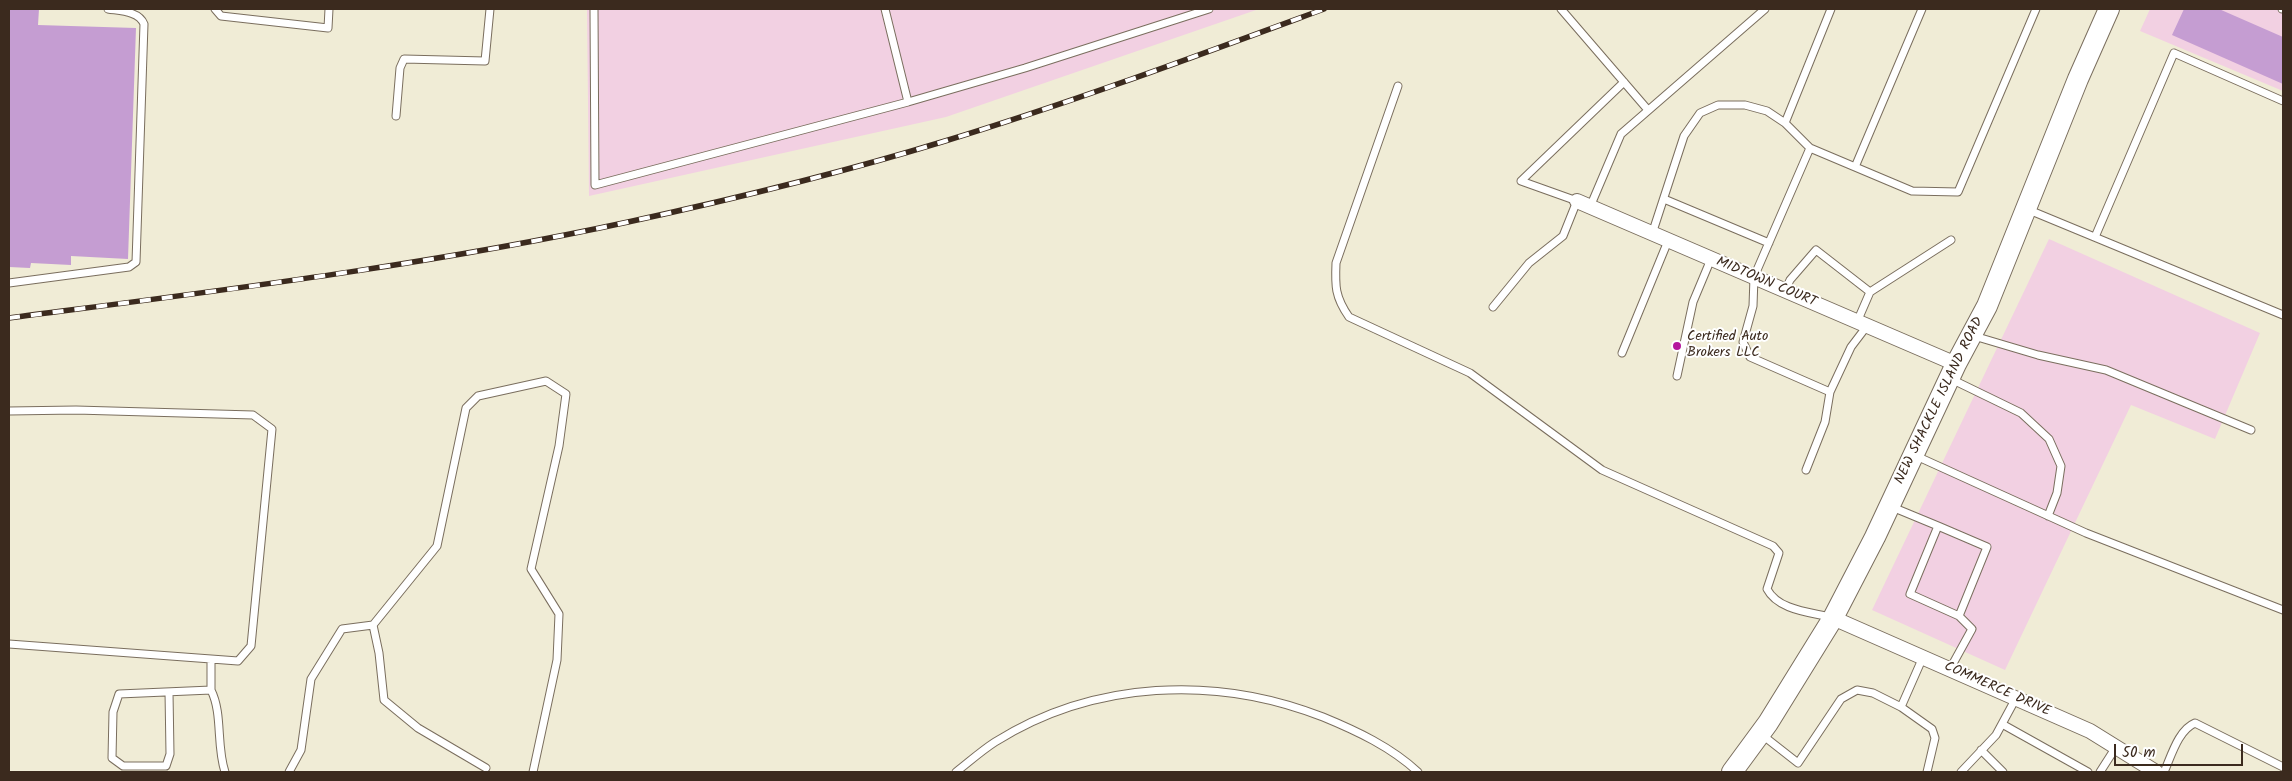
<!DOCTYPE html>
<html>
<head>
<meta charset="utf-8">
<style>
	body { margin:0 }
	#map { position:relative; width:2292px; height:781px; overflow:hidden; background:#f0ecd6; font-family:Kalam,sans-serif }
	canvas { display:block }
	.frame { position:absolute; inset:0; border:10px solid #3b2a1e; pointer-events:none }
	.scale { position:absolute; left:2114px; top:744px; width:129px; height:22px; box-sizing:border-box; border:2px solid #3b2a1e; border-top:0; padding-left:6px; font-size:15px; line-height:18px; white-space:nowrap; color:#3b2a1e; -webkit-text-stroke:4px #fff; paint-order:stroke }
</style>
</head>
<body>
<div id="map">
<canvas width="2292" height="781"></canvas>
<div class="frame"></div>
<div class="scale">50 m</div>
</div>
<script>
const ctx = document.querySelector('canvas').getContext('2d');
ctx.lineJoin = 'round';
function fillPath(path, color) { ctx.fillStyle = color; ctx.fill(path, 'evenodd'); }
function strokePath(path, color, width, dash) { ctx.strokeStyle = color; ctx.lineWidth = width; ctx.lineCap = dash ? 'butt' : 'round'; ctx.setLineDash(dash || []); ctx.stroke(path); }
function drawText(font, color, halo, rows, align = 'center') {
  ctx.font = font + ' Kalam,sans-serif'; ctx.lineWidth = 4; ctx.setLineDash([]); ctx.textBaseline = 'middle'; ctx.strokeStyle = halo; ctx.fillStyle = color; for (const [text, x, y, turn = 0] of rows) {
    ctx.save(); ctx.translate(x, y); ctx.rotate((+turn || 0) * Math.PI / 180); ctx.textAlign = isNaN(turn) ? turn : align; if (halo) ctx.strokeText(text, 0, 0); ctx.fillText(text, 0, 0); ctx.restore();
  }
}
fillPath(new Path2D(`
	M 587,9 L 1259,9 L 946,117 L 589,196 Z
	M 2150,9 L 2283,9 L 2283,91 L 2140,31 Z
	M 2049,239 L 2260,333 L 2215,439 L 2131,405 L 2005,670 L 1872,610 Z`), '#f2d0e2');
fillPath(new Path2D(`
	M 9,9 L 39,9 L 38,25 L 136,28 L 128,259 L 71,256 L 71,265 L 31,263 L 30,268 L 9,267 Z
	M 2184,9 L 2219,9 L 2283,37 L 2283,84 L 2172,35 Z`), '#c59dd2');
const lane = new Path2D(`
	M 215,9 L 221,16 L 328,28 L 329,9
	M 594,9 L 595,185 L 908,102
	M 885,9 L 908,102 L 1025,68 L 1209,9
	M 1561,9 L 1648,110
	M 1831,9 L 1785,123 L 1810,148 L 1912,191 L 1958,192 L 2036,9
	M 2282,9 L 2283,9
	M 1398,86 L 1336,263 C 1335,286 1335,297 1349,317 L 1470,373 L 1602,470 L 1773,546 L 1779,553 L 1767,589 C 1778,610 1809,612 1830,617
	M 396,116 L 400,68 L 404,59 L 485,61 L 490,9
	M 1855,167 L 1922,9
	M 1664,199 L 1769,243
	M 1590,207 L 1621,134 L 1765,9
	M 2029,210 L 2283,315
	M 1652,234 L 1684,136 L 1700,113 L 1718,105 L 1745,105 L 1767,111 L 1785,123
	M 2095,237 L 2174,53 L 2283,101
	M 9,283 L 129,267 L 136,262 L 144,24 C 139,11 120,11 108,9
	M 1785,291 L 1790,280 L 1816,250 L 1870,292
	M 1493,307 L 1529,263 L 1563,236 L 1577,201 L 1521,181 L 1624,82
	M 1857,322 L 1870,292 L 1951,240
	M 1974,336 L 2038,355 L 2106,370 L 2251,430
	M 1622,353 L 1668,241
	M 1677,376 L 1693,302 L 1711,259
	M 1951,379 L 2021,413 L 2049,439 L 2061,466 L 2057,493 L 2048,516
	M 1830,392 L 1851,347 L 1867,326
	M 9,411 L 76,410 L 253,415 L 272,429 L 251,646 L 238,661 L 9,644
	M 1914,455 L 2086,533 L 2283,610
	M 1806,470 L 1825,422 L 1830,392 L 1750,357 L 1743,342 L 1753,306 L 1754,277 L 1810,148
	M 1892,507 L 1938,526 L 1910,594 L 1959,616 L 1972,629 L 1950,669
	M 1938,526 L 1987,547 L 1959,616
	M 373,625 L 437,546 L 466,408 L 478,396 L 546,381 L 566,394 L 559,446 L 531,569 L 559,614 L 557,660 L 533,772
	M 211,690 L 211,659
	M 169,692 L 170,754 L 166,766 L 123,766 L 112,758 L 113,712 L 119,694 L 211,690 C 223,714 216,745 225,772
	M 1901,707 L 1932,729 L 1935,738 L 1927,772
	M 2002,724 L 2088,772
	M 1761,734 L 1798,763 L 1841,699 L 1857,690 L 1873,693 L 1901,707 L 1923,657
	M 1981,750 L 2003,772
	M 289,772 L 301,750 L 311,679 L 342,629 L 373,625 L 379,653 L 384,700 L 418,728 L 486,768
	M 956,772 C 969,762 981,751 995,742 C 1094,680 1216,675 1323,717 C 1357,731 1391,747 1418,772
	M 1961,772 L 1996,735 L 2016,698
	M 2100,772 L 2116,747
	M 2164,772 C 2171,757 2178,730 2195,723 L 2283,767`);
const street = new Path2D(`
	M 1577,201 L 1956,364
	M 1833,618 L 2090,731 L 2156,772`);
const secondary = new Path2D(`
	M 1732,772 L 1768,723 L 1833,618 L 1875,537 L 1956,364 L 1987,306 L 2078,79 L 2109,9`);
strokePath(lane, '#7a6e5e', 9);
strokePath(street, '#7a6e5e', 16);
strokePath(secondary, '#7a6e5e', 22);
strokePath(lane, '#fff', 7);
strokePath(street, '#fff', 14);
strokePath(secondary, '#fff', 20);
const rail = new Path2D(`
	M 9,318 C 216,291 424,266 628,222 C 734,199 841,173 945,141 C 1073,102 1199,55 1324,9`);
strokePath(rail, '#3b2a1e', 5.5);
strokePath(rail, '#fff', 4, [11]);
for (const [x, y, r, color] of [
	[1677,346,5,"#b5179e"]
]) { const dot = new Path2D(); dot.arc(x, y, r, 0, 2 * Math.PI); ctx.fillStyle = color; ctx.fill(dot); strokePath(dot, '#fff', 2); }
drawText('14px', '#3b2a1e', '#fff', [
	["MIDTOWN COURT",1766,283,23],
	["NEW SHACKLE ISLAND ROAD",1940,401,-64],
	["COMMERCE DRIVE",1997,690,24]
]);
drawText('14px', '#3b2a1e', '#fff', [
	["Certified Auto",1687,338],
	["Brokers LLC",1687,354]
], 'left');
</script>
</body>
</html>
